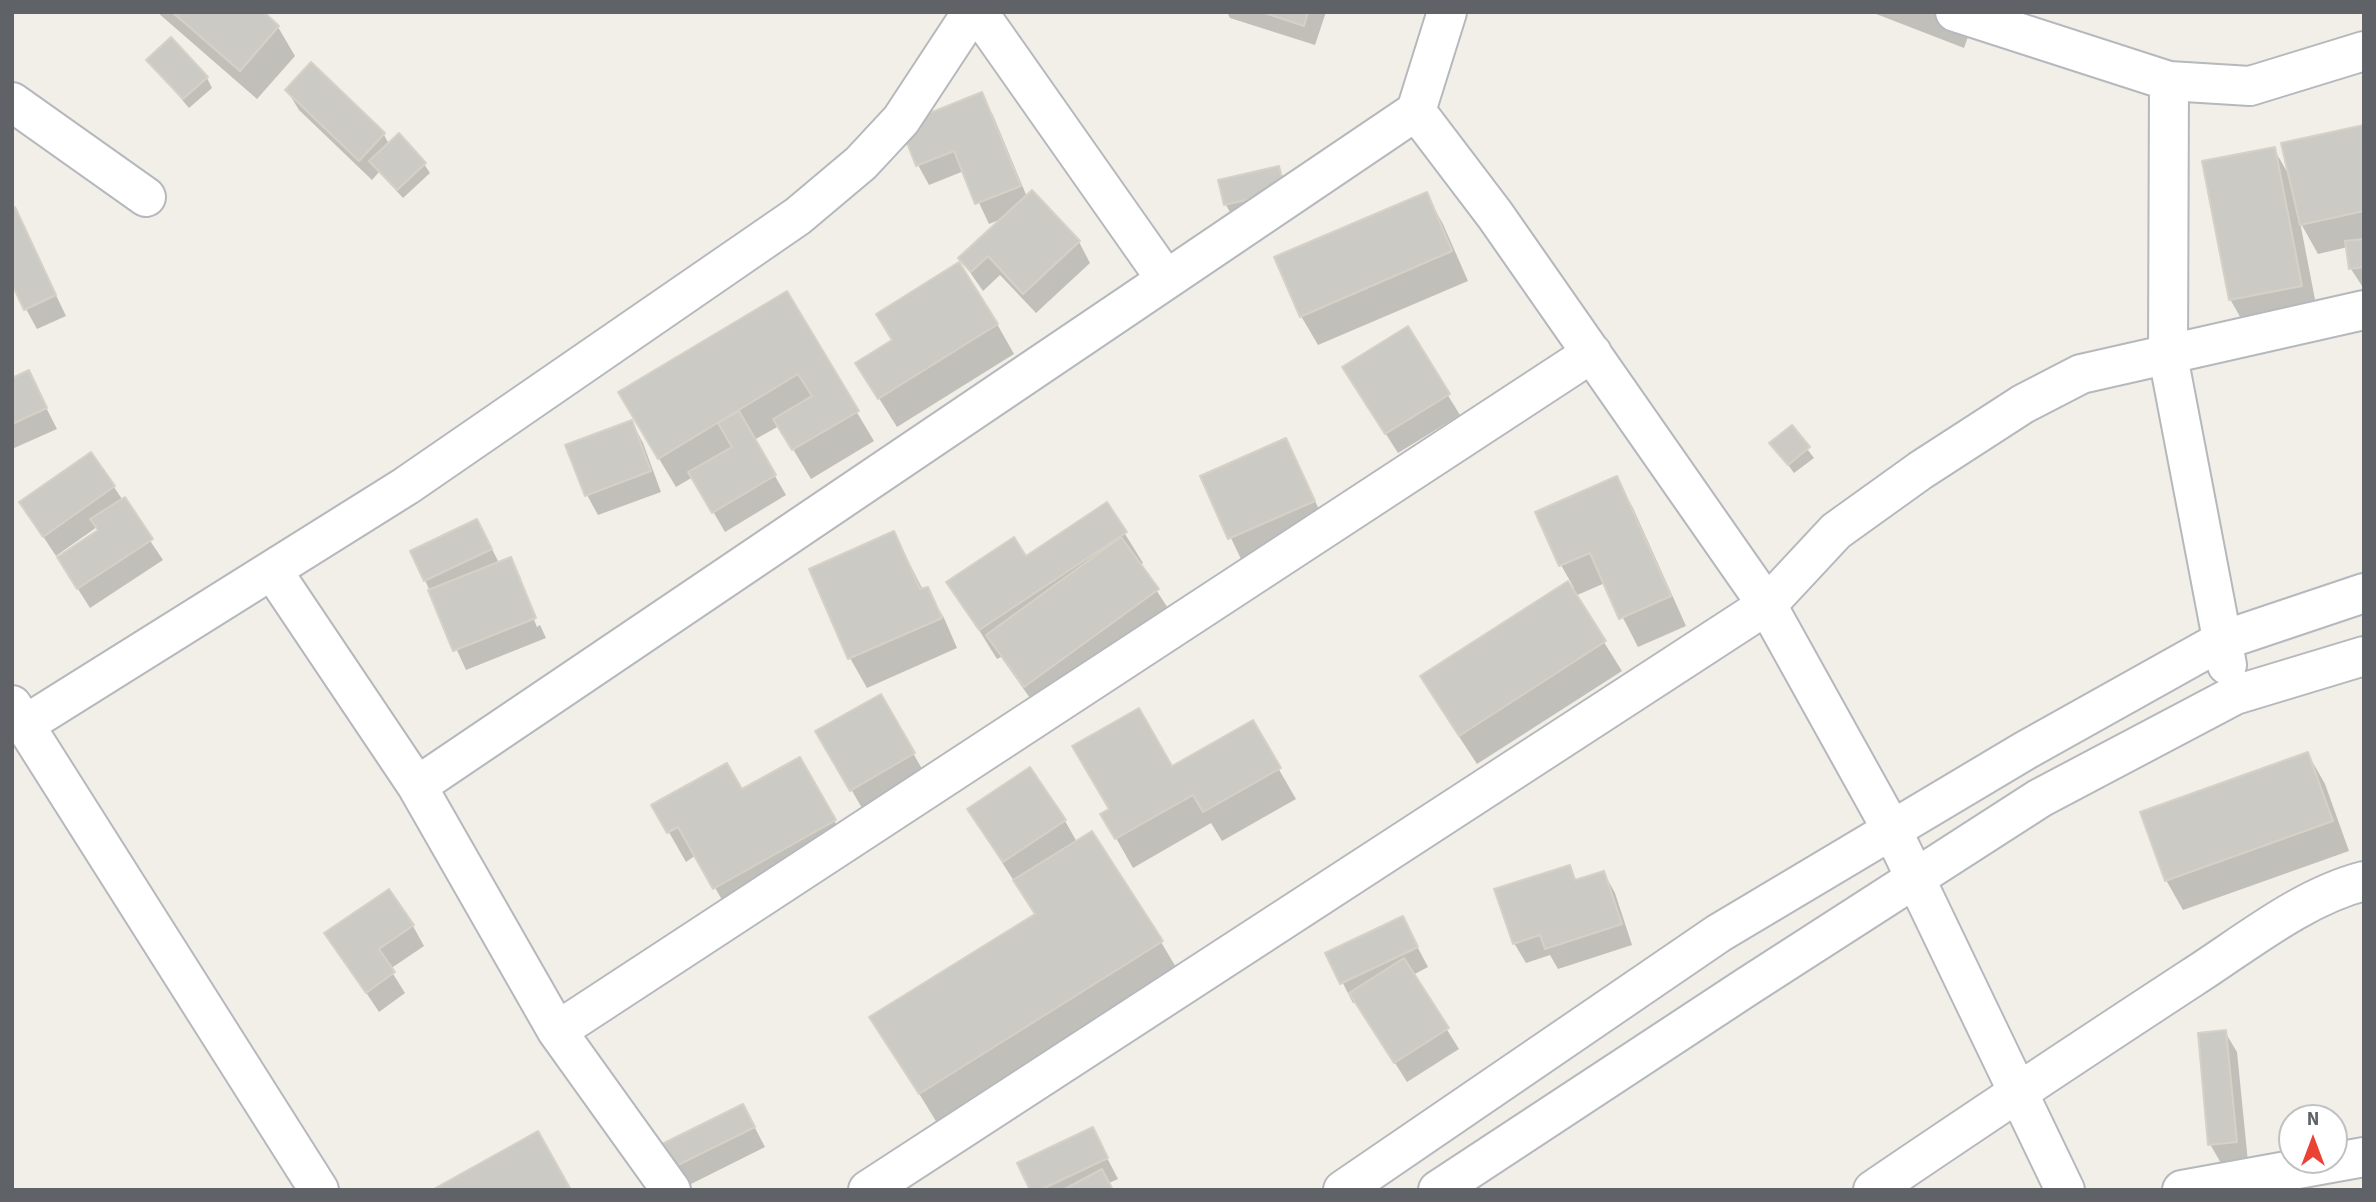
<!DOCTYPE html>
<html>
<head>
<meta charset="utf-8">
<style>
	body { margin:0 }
	#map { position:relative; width:2376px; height:1202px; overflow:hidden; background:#f1efe8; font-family:"Source Sans 3",sans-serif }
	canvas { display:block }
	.frame { position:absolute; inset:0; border:14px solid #5f6368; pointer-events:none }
	.north { position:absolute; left:2278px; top:1104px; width:70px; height:70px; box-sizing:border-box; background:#fff; border:2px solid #bfc1c3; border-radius:50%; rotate:0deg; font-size:19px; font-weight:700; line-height:28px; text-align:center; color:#5f6368 }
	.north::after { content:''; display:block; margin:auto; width:24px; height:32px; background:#ea4335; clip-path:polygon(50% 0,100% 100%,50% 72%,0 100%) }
</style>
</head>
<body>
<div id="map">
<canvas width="2376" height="1202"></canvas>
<div class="frame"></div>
<div class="north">N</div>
</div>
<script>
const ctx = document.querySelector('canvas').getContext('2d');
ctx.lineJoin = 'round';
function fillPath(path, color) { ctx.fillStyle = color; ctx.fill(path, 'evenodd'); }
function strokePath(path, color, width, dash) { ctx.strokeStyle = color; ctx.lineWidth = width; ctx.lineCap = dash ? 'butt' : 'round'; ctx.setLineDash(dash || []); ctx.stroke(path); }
fillPath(new Path2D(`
	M 157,12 L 261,12 L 278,27 L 295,56 L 257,99 Z
	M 1227,12 L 1326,12 L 1315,45 L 1230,18 Z
	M 1871,12 L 1977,12 L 1964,48 Z
	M 148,60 L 207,78 L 212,88 L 189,108 Z
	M 311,65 L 384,135 L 389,144 L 424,164 L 430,173 L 403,198 L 379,172 L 372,180 L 299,110 L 287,90 Z
	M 981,95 L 993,115 L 1027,197 L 1032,192 L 1079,242 L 1090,263 L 1036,313 L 1000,275 L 983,291 L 960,258 L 1004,218 L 989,224 L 964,171 L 929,185 L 918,165 Z
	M 2364,127 L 2364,289 L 2351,269 L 2348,247 L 2318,254 L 2300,222 L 2318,315 L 2247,329 L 2230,299 L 2274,149 L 2290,177 Z
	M 1278,168 L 1284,178 L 1231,214 L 1226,205 Z
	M 1426,194 L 1443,224 L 1468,281 L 1318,345 L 1301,316 Z
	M 15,210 L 66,316 L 37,329 L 26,309 Z
	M 786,294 L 874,441 L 811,479 L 779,426 L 754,440 L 786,495 L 725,532 L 693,477 L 676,487 L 637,422 Z
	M 997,324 L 1014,354 L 897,427 L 875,392 L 893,341 Z
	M 1407,329 L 1460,415 L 1398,453 L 1356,387 Z
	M 28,372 L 57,429 L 12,449 L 12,380 Z
	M 632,422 L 643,443 L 661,492 L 598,515 L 587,495 L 568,446 Z
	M 1791,428 L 1814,458 L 1794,473 L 1772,443 Z
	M 1286,440 L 1325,522 L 1241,559 L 1202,477 Z
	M 1616,478 L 1633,508 L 1686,626 L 1638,647 L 1605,583 L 1575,596 L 1622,671 L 1477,764 L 1439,706 L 1574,588 L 1561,565 Z
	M 114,487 L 163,560 L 90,608 L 71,578 L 100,531 L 97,527 L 56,556 L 21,503 Z
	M 1107,505 L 1143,563 L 1140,565 L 1175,619 L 1042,715 L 1001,657 L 997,659 L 949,582 L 1026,558 Z
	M 894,533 L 923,590 L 927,589 L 944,618 L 957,648 L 867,688 L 850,658 L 811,569 Z
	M 488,541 L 499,563 L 510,559 L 521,578 L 517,578 L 537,627 L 540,625 L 546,638 L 466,670 L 412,552 Z
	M 880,696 L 925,774 L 863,810 L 818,731 Z
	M 1252,723 L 1296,799 L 1222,841 L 1211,823 L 1133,868 L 1103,815 L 1172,768 Z
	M 2308,754 L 2325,784 L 2349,851 L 2183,910 L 2166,880 Z
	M 799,760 L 851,850 L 732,917 L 696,855 L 686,862 L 654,806 L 741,791 Z
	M 1065,821 L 1077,842 L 1161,942 L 1183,979 L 942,1131 L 872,1017 L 1036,915 L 981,830 Z
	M 1569,867 L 1577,881 L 1604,873 L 1615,893 L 1632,945 L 1558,969 L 1550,955 L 1526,963 L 1514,943 Z
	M 1402,918 L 1428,967 L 1413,975 L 1459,1049 L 1407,1082 L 1357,1003 L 1353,1003 L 1328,954 Z
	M 413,926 L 424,946 L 390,969 L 405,993 L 379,1012 L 327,934 Z
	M 2225,1032 L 2237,1052 L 2248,1162 L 2222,1165 L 2210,1144 Z
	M 754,1126 L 765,1147 L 687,1186 L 664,1145 Z
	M 1092,1129 L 1118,1179 L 1109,1183 L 1112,1190 L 1032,1190 Z`), '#0003');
const building = new Path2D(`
	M 172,12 L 264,12 L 279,26 L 240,71 Z
	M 1262,12 L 1308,12 L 1304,26 Z
	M 171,37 L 208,77 L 183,99 L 146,60 Z
	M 311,62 L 385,133 L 359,161 L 285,90 Z
	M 982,92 L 1021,186 L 975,204 L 954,151 L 916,166 L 900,125 Z
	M 2364,125 L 2364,211 L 2300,225 L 2281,143 Z
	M 399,133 L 426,163 L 397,190 L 369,161 Z
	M 2275,147 L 2302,286 L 2229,300 L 2202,161 Z
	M 1279,166 L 1285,191 L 1224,205 L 1218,180 Z
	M 1032,190 L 1080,241 L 1023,294 L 988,256 L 971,272 L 958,258 Z
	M 1427,192 L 1452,251 L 1300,317 L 1274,257 Z
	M 15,207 L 56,295 L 24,310 L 12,284 L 12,209 Z
	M 2364,239 L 2364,267 L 2349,269 L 2345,241 Z
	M 959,262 L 998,324 L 878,399 L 855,363 L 892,340 L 876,314 Z
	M 787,291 L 859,411 L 792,450 L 773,419 L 812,396 L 798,374 L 658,459 L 618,392 Z
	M 1408,326 L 1450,394 L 1385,434 L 1342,367 Z
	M 29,370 L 47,408 L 12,424 L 12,378 Z
	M 739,411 L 776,475 L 712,513 L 688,472 L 732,447 L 718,423 Z
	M 632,420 L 651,471 L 585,496 L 565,445 Z
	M 1792,425 L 1810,447 L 1788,465 L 1769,443 Z
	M 1286,438 L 1315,501 L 1228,539 L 1200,476 Z
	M 91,452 L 115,486 L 43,537 L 19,502 Z
	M 1617,476 L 1671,596 L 1619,619 L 1590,553 L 1559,566 L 1535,512 Z
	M 125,497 L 153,539 L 77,589 L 57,557 L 98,530 L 90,519 Z
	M 1107,502 L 1127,532 L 979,630 L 946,582 L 1014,537 L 1026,556 Z
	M 477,519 L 492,549 L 424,581 L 410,551 Z
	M 894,531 L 920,589 L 928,587 L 942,618 L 848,659 L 809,569 Z
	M 1121,537 L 1159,589 L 1024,687 L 986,635 Z
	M 511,557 L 536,618 L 453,651 L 428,590 Z
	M 1568,581 L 1606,641 L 1459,736 L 1420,676 Z
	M 881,694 L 915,753 L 850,791 L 815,731 Z
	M 1139,708 L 1172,766 L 1253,720 L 1281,768 L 1203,812 L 1193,795 L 1115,839 L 1100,814 L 1109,809 L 1072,746 Z
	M 2308,752 L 2333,821 L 2165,881 L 2140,812 Z
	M 800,757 L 836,820 L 713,889 L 678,827 L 667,833 L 651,805 L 727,763 L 742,789 Z
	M 1030,767 L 1066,820 L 1003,862 L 967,809 Z
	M 1092,831 L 1163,941 L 919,1094 L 869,1017 L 1035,914 L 1013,880 Z
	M 1570,865 L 1575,880 L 1604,871 L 1622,924 L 1545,949 L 1540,935 L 1513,944 L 1494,889 Z
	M 389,889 L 414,925 L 379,949 L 395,972 L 366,993 L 324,933 Z
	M 1403,916 L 1418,947 L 1340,984 L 1325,953 Z
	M 1404,958 L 1449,1028 L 1394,1063 L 1349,993 Z
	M 2226,1030 L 2237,1142 L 2208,1145 L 2198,1033 Z
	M 743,1104 L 755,1127 L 674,1167 L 662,1144 Z
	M 1093,1127 L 1108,1158 L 1040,1190 L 1030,1190 L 1017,1163 Z
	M 538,1131 L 571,1190 L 432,1190 Z
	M 1102,1169 L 1113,1190 L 1063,1190 Z`);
fillPath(building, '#cccac5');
strokePath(building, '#d6d1c6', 2);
const minor = new Path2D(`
	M 978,12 L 1165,278
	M 1955,12 L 2169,81 L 2250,86 L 2364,51
	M 2169,81 L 2168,356 L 2227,665
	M 12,102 L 146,197
	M 1416,111 L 1495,215 L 1767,605 L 1892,830 L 2065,1190
	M 272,570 L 417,786 L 557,1031 L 671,1190
	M 12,705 L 319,1190
	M 26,724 L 406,486 L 798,216 L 861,163 L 901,120 L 972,12
	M 417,786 L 1416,111 L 1447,12
	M 557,1031 L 1592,353
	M 868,1190 L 1767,605 L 1836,531 L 1921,470 L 2023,404 L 2081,374 L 2364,310
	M 1343,1190 L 1719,933 L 2026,750 L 2221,641 L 2364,593
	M 1438,1190 L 1748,986 L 2040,798 L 2235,695 L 2364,656
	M 1873,1190 C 1979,1118 2086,1047 2193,977 C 2246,943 2302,897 2364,881
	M 2182,1190 L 2364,1157`);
strokePath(minor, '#b5b8bc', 42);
strokePath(minor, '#fff', 38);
</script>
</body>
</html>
